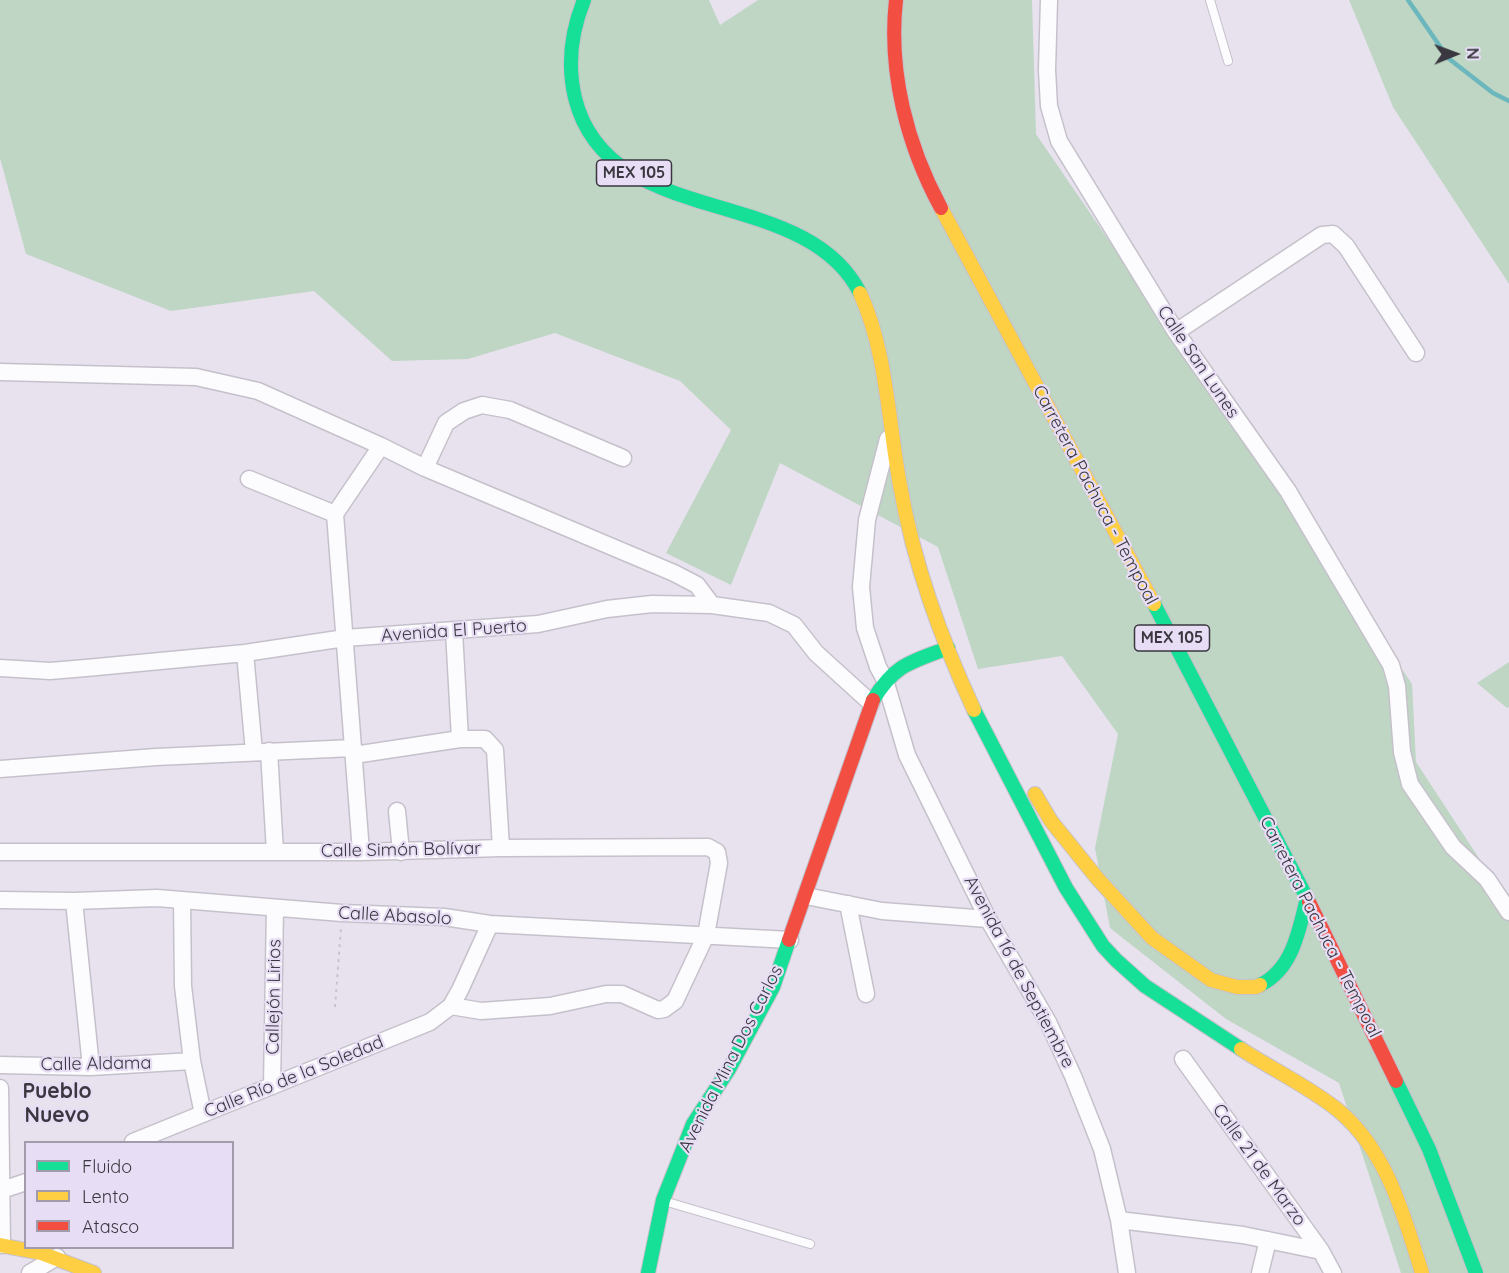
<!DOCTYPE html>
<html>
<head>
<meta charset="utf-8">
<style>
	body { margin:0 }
	#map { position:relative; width:1509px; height:1273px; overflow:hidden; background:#e8e2ef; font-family:Quicksand,sans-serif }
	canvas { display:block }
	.legend { position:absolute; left:24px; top:1141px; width:210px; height:108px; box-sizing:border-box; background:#e7ddf4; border:2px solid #a29bac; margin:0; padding:8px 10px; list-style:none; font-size:18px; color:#3a3740 }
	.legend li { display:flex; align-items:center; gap:12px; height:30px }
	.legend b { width:30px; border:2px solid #a29bac }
	.north { position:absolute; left:1425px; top:24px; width:60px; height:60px; -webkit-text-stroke:4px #e7ddf4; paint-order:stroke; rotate:89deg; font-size:16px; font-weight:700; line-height:24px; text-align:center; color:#3a3740 }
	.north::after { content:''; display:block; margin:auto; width:21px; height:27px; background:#3a3740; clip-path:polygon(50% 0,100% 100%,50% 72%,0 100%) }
</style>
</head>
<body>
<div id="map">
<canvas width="1509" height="1273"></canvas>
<ul class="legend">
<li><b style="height:8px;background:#16e098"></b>Fluido</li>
<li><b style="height:8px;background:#ffcf43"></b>Lento</li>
<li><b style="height:8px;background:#f24e42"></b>Atasco</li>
</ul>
<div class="north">N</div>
</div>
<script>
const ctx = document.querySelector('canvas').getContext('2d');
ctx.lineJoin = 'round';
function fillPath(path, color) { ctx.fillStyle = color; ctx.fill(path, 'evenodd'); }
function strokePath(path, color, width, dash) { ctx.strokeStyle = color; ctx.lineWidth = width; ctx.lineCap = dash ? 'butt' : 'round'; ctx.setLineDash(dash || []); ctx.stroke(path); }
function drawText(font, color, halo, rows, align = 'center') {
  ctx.font = font + ' Quicksand,sans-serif'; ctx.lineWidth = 4.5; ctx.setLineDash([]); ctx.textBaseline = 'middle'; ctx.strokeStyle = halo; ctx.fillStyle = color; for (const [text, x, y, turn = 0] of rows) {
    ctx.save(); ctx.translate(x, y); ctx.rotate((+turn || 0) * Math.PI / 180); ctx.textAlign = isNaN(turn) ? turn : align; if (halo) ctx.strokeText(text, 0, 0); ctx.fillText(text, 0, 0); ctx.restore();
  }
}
fillPath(new Path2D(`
	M 0,0 L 709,0 L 720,25 L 758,0 L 1032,0 L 1036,134 L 1412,684 L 1416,762 L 1509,904 L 1509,1273 L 1401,1273 L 1339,1083 L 1226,1019 L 1110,928 L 1095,848 L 1118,734 L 1062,656 L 978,669 L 938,547 L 780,463 L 731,585 L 666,553 L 731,430 L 680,381 L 555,333 L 468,359 L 392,361 L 314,291 L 171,311 L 26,254 L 0,158 Z
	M 1349,0 L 1509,0 L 1509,284 L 1393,107 Z
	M 1509,662 L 1509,707 L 1507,708 L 1477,683 Z`), '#bed6c3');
strokePath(new Path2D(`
	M 1408,0 L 1448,58 L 1493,93 L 1509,101`), '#6cb7bd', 4.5);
const lane = new Path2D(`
	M 1210,0 L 1228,61
	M 664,1201 L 810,1244`);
const street = new Path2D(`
	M 1049,0 L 1047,70 L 1049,106 L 1059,141 L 1176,332 L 1288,491 L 1391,665 L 1397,686 L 1402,752 L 1410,784 L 1453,847 L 1487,879 L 1509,912
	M 1176,332 L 1322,235 L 1333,234 L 1346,246 L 1416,353
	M 0,372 L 196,377 L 258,391 L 381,446 L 425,468 L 674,573 L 697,585 L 712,605
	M 888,439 L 867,520 L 861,587 L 865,628 L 878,667 L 885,680 L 907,755 L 988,919 L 1048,1022 L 1073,1076 L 1102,1149 L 1119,1220 L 1127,1273
	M 425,468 L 446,423 L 464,411 L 482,405 L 510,410 L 623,458
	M 249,479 L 335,514
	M 454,631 L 460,739
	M 245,653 L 254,752
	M 0,668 L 50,671 L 86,668 L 245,653 L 345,638 L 538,624 L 607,609 L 652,604 L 712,605 L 769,613 L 794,625 L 816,653 L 871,703
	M 269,751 L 275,852
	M 354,755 L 460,739 L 485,739 L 495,750 L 501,848
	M 0,769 L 156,757 L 353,748
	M 397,811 L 401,852
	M 0,852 L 361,852 L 501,848 L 708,847 L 717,852 L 719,863 L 706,935 L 675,1001 L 664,1009 L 658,1010 L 622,994 L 606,994 L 550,1006 L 481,1011 L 451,1006
	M 361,852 L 335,514 L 381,446
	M 806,896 L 882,911 L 988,919
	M 0,900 L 74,901 L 157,898 L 342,913 L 444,917 L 490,924 L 790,940
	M 182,900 L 183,986 L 192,1061 L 203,1114
	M 74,901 L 91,1067
	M 848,904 L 866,994
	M 1183,1059 L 1321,1251 L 1333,1273
	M 0,1065 L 91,1067 L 192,1061
	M 272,1086 L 275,908
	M 0,1088 L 2,1245
	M 133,1142 L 430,1022 L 451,1006 L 460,990 L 490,924
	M 2,1190 L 26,1182
	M 1119,1220 L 1243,1235 L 1321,1251
	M 30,1273 L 57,1257
	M 1260,1273 L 1268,1240`);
const fast = new Path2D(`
	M 584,0 C 571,32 567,64 575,98 C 608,232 804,182 860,293
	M 1154,604 L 1309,902
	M 873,700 C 895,664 911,662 948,648
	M 974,710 L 1066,888 L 1103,946 L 1116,960 L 1145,986 L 1241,1049
	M 1260,985 C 1293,969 1299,930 1307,898
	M 1396,1081 L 1429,1149 L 1476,1273
	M 648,1273 L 663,1200 L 693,1124 L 729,1069 L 773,987 L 789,940`);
const slow = new Path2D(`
	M 941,208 L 1154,604
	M 860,293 C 887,352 888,421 900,485 C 914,565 940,636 974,710
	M 1035,794 L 1051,821 L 1097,878 L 1152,938 L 1211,980 L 1237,987 L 1256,987 L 1260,985
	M 1241,1049 C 1273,1070 1310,1087 1339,1111 C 1387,1151 1404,1216 1422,1273
	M 0,1245 L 41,1253 L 94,1273`);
const jam = new Path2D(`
	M 896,0 C 888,72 907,145 941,208
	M 1309,902 L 1396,1081
	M 789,940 L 873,700`);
strokePath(lane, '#c5c1cb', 10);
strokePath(street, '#c5c1cb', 19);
strokePath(fast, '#c5c1cb', 16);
strokePath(slow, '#c5c1cb', 16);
strokePath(jam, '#c5c1cb', 16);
strokePath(new Path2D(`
	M 335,1007 L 341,928`), '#c6c5c9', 2, [3, 4.5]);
strokePath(lane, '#fcfbfd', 8);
strokePath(street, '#fcfbfd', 16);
strokePath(fast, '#16e098', 14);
strokePath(slow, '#ffcf43', 14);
strokePath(jam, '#f24e42', 14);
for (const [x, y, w] of [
	[634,173,75],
	[1172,638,75]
]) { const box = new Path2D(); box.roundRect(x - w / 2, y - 13, w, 26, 4.5); ctx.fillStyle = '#e7ddf4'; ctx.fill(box); strokePath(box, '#3a3740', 1.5); }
drawText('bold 16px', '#3a3740', null, [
	["MEX 105",634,173],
	["MEX 105",1172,638]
]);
drawText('18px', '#3a3740', '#e7ddf4', [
	["Calle San Lunes",1198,362,56],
	["Carretera Pachuca - Tempoal",1095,495,62],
	["Avenida El Puerto",454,631,-4],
	["Calle Simón Bolívar",401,850,-1],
	["Calle Abasolo",395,916,3],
	["Carretera Pachuca - Tempoal",1320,927,63],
	["Avenida 16 de Septiembre",1019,972,62],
	["Callejón Lirios",274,997,-89],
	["Avenida Mina Dos Carlos",731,1059,-63],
	["Calle Aldama",96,1064,-1],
	["Calle Río de la Soledad",294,1077,-22],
	["Calle 21 de Marzo",1259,1165,54]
]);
drawText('bold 21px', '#3a3740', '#e7ddf4', [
	["Pueblo",57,1092],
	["Nuevo",57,1116]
]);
</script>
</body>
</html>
